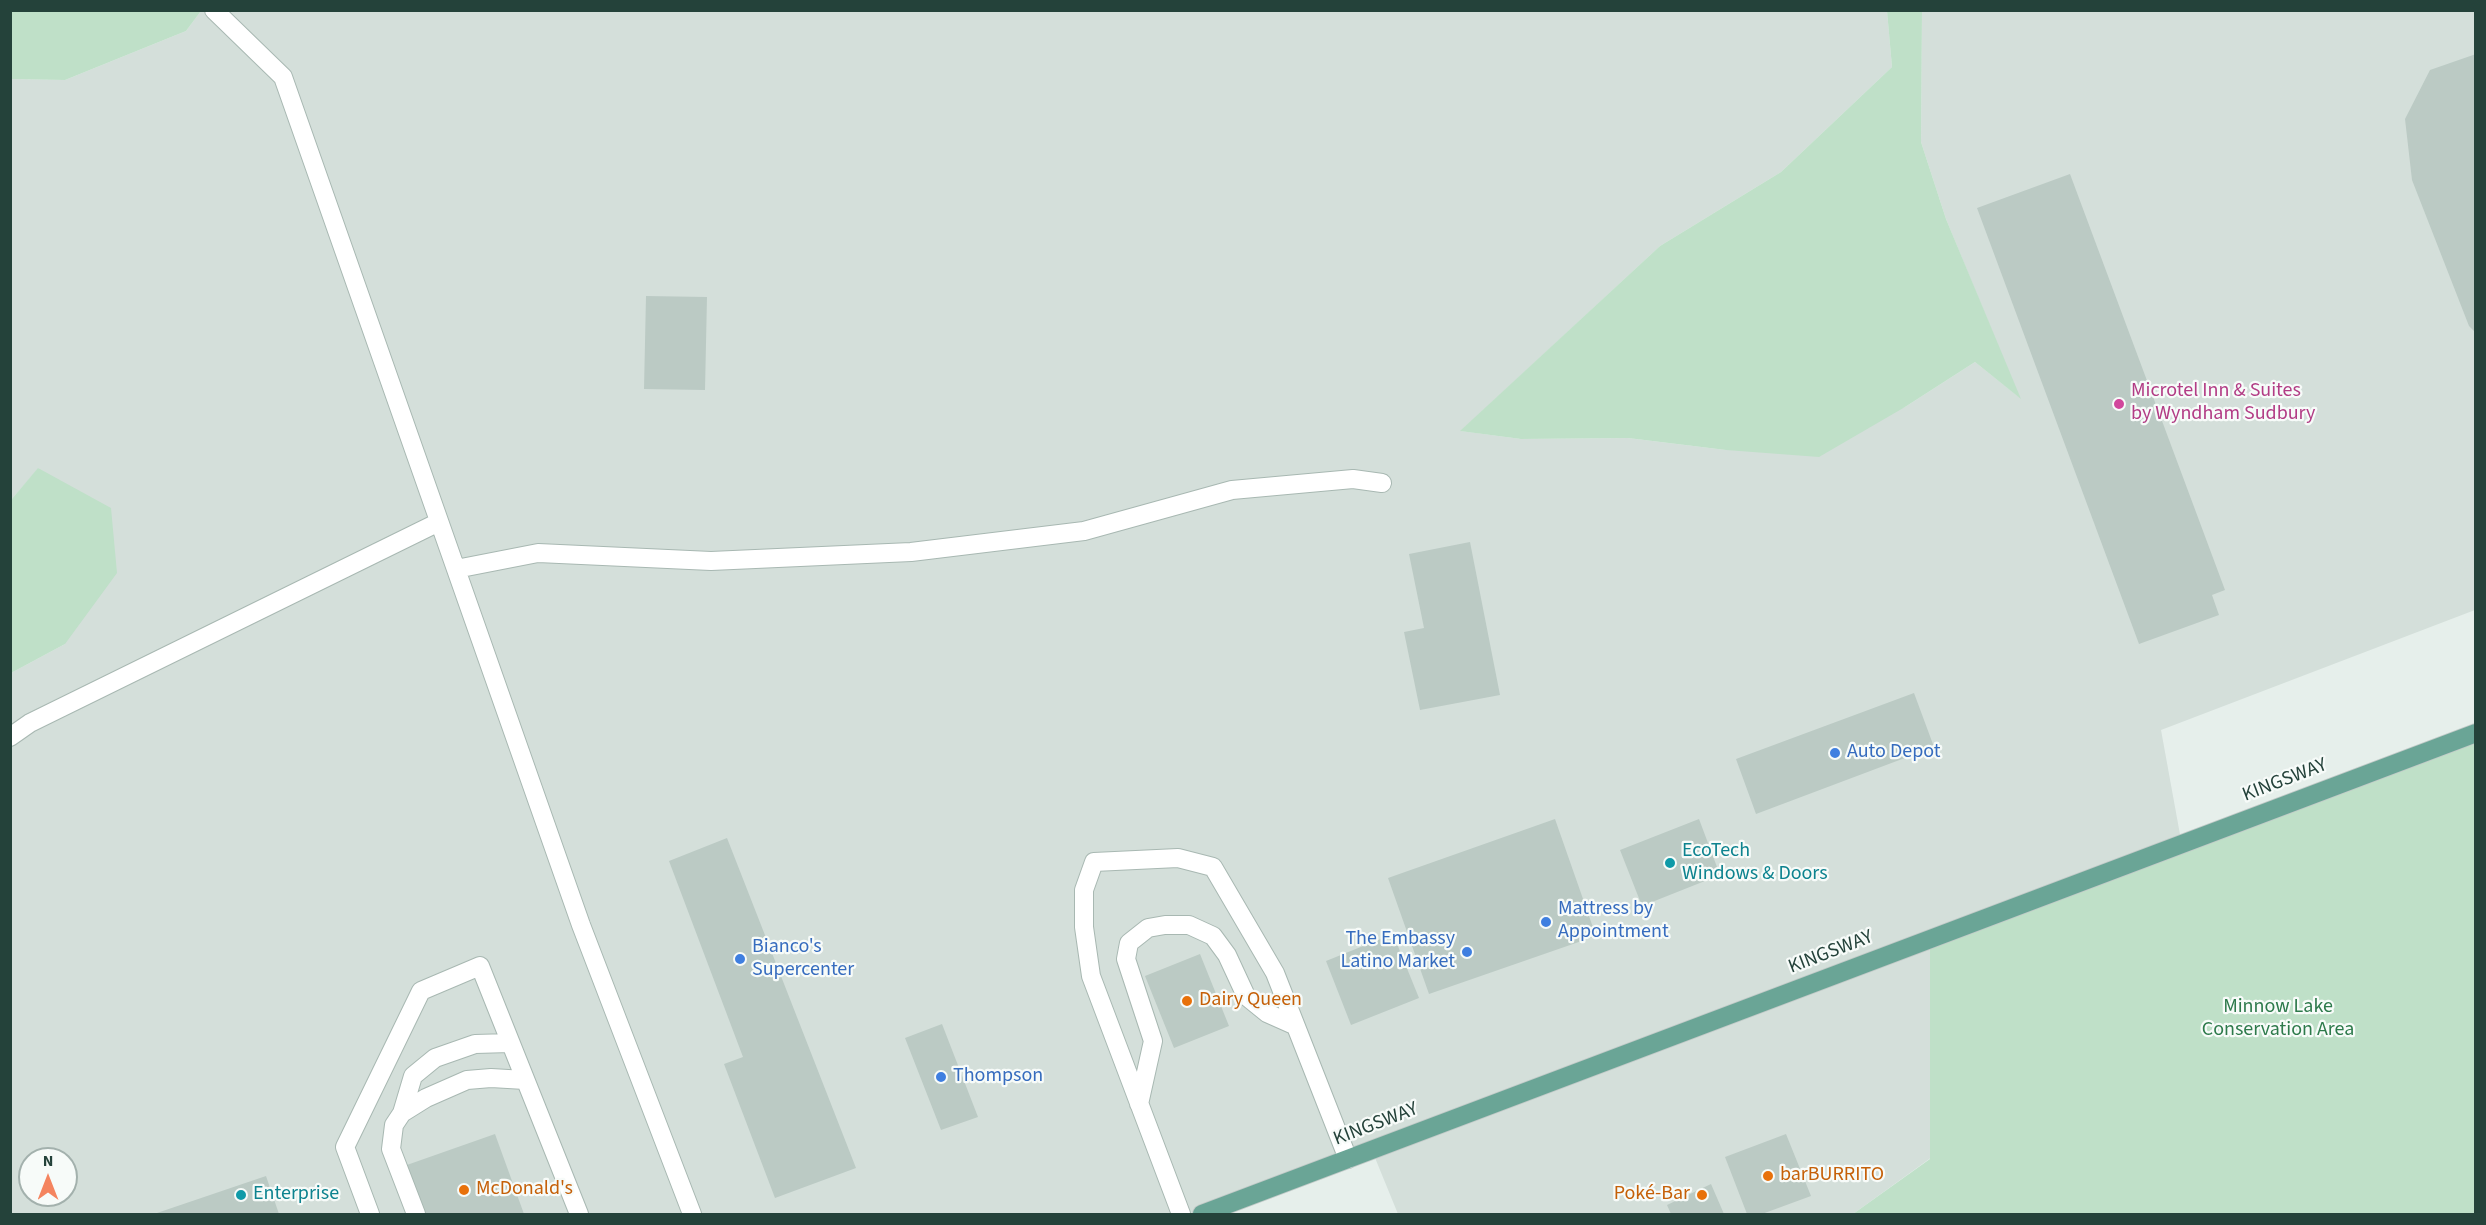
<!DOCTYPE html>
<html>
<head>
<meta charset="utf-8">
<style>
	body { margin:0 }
	#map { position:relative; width:2486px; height:1225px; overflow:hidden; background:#e6efeb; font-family:"Source Sans 3",sans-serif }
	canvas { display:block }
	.frame { position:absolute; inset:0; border:12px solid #24423a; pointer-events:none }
	.north { position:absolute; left:18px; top:1147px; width:60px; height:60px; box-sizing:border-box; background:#f7fbf9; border:2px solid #a3b1ad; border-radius:50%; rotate:0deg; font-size:16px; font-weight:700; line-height:24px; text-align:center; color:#24423a }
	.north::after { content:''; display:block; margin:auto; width:21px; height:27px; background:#f4845f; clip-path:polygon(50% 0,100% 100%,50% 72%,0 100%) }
</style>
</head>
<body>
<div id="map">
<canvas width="2486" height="1225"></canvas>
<div class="frame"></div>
<div class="north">N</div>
</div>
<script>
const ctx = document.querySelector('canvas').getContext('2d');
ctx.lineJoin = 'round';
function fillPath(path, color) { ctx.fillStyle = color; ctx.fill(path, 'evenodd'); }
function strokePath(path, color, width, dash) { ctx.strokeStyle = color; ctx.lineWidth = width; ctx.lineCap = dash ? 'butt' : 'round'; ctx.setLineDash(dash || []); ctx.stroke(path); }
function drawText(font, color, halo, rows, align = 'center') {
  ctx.font = font + ' "Source Sans 3",sans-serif'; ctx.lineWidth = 4.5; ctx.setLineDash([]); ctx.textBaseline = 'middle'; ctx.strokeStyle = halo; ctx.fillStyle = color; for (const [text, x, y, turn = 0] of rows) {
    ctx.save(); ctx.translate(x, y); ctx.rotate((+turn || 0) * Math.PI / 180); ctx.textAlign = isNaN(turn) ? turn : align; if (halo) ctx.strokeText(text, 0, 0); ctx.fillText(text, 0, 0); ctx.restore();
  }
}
fillPath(new Path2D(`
	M 201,11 L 1887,11 L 1892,67 L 1781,172 L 1660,246 L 1461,431 L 1521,439 L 1628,438 L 1726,450 L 1905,407 L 1975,362 L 2019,397 L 1946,219 L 1921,142 L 1922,11 L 2475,11 L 2475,610 L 2161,730 L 2181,840 L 1950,1144 L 1853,1214 L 1398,1214 L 1371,1148 L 1193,1214 L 11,1214 L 11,673 L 65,644 L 39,468 L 11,500 L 11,79 L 65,80 L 186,31 ZM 30,1159 L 66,1159 L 66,1195 L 30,1195 Z`), '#d4dfda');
fillPath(new Path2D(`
	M 11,10 L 201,10 L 201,11 L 186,31 L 65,80 L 11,79 Z
	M 1887,11 L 1922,11 L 1921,142 L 1946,219 L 2021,399 L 1975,362 L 1905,407 L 1819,457 L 1726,450 L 1628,438 L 1521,439 L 1460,431 L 1660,246 L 1781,172 L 1892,67 Z
	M 38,468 L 111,508 L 117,573 L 65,644 L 11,673 L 11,500 Z
	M 2475,735 L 2475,1214 L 1853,1214 L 1930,1159 L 1930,941 Z`), '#bfe0c8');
fillPath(new Path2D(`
	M 2476,54 L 2476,333 L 2469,326 L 2412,180 L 2405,119 L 2430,70 Z
	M 2070,174 L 2225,590 L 2212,595 L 2219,615 L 2139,644 L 1977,208 Z
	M 646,296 L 707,297 L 705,390 L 644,389 Z
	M 1470,542 L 1500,695 L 1420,710 L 1404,632 L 1424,628 L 1409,554 Z
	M 1914,693 L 1934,747 L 1756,814 L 1736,759 Z
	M 1555,819 L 1596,936 L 1429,994 L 1388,878 Z
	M 1699,819 L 1720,875 L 1642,906 L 1620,850 Z
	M 727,838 L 856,1168 L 775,1198 L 724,1064 L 743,1057 L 669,861 Z
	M 1393,934 L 1419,998 L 1351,1025 L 1326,961 Z
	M 1200,954 L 1229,1026 L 1174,1048 L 1145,976 Z
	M 942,1024 L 978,1117 L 941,1130 L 905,1038 Z
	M 495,1134 L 524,1214 L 421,1214 L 404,1166 Z
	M 1786,1134 L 1811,1196 L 1762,1214 L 1747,1214 L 1725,1157 Z
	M 266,1176 L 279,1214 L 154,1214 Z
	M 1711,1184 L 1724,1214 L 1671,1214 L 1667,1205 Z`), '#bbcac4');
const minor = new Path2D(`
	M 214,10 L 283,77 L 581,925 L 692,1214
	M 456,569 L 538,553 L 711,561 L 911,552 L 1084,531 L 1232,490 L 1353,479 L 1382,483
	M 10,737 L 30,723 L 439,522
	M 1139,1104 L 1153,1041 L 1126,959 L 1129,943 L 1148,928 L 1165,925 L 1189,925 L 1213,936 L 1227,955 L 1246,996 L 1267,1013 L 1294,1025
	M 402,1113 L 413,1076 L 435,1058 L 475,1044 L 510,1043
	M 370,1214 L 345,1147 L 421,991 L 480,966 L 579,1214
	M 416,1214 L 391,1149 L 394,1125 L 402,1113 L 426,1098 L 467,1080 L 491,1078 L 525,1080
	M 1181,1214 L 1091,976 L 1084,927 L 1084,890 L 1094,862 L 1178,858 L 1213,867 L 1275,973 L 1348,1159`);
const major = new Path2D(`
	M 1202,1214 L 2476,733`);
strokePath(minor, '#a8b8b2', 20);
strokePath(major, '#c2cac8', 20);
strokePath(minor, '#fff', 18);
strokePath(major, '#6aa596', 18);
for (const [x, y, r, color] of [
	[2119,404,6,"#d1479c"],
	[1835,753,6,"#3f7fe0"],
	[1670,863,6,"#0f9aa8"],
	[1546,922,6,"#3f7fe0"],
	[1467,952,6,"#3f7fe0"],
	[740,959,6,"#3f7fe0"],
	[1187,1001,6,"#e8710a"],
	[941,1077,6,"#3f7fe0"],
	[1768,1176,6,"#e8710a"],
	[464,1190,6,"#e8710a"],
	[241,1195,6,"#0f9aa8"],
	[1702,1195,6,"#e8710a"]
]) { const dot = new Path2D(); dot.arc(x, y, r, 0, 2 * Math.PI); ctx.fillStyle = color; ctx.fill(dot); strokePath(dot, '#f7fbf9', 2); }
drawText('20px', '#b23c85', '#f7fbf9', [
	["Microtel Inn & Suites",2131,392],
	["by Wyndham Sudbury",2131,415]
], 'left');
drawText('20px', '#366cbe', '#f7fbf9', [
	["Auto Depot",1847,753],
	["Mattress by",1558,910],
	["Appointment",1558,933],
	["The Embassy",1455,940,"right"],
	["Latino Market",1455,963,"right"],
	["Bianco's",752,948],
	["Supercenter",752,971],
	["Thompson",953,1077]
], 'left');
drawText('20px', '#24423a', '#f7fbf9', [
	["KINGSWAY",2285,781,-21],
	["KINGSWAY",1831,953,-21],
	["KINGSWAY",1376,1125,-21]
]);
drawText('20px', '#0d838f', '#f7fbf9', [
	["EcoTech",1682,852],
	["Windows & Doors",1682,875],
	["Enterprise",253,1195]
], 'left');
drawText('20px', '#c56008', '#f7fbf9', [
	["Dairy Queen",1199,1001],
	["barBURRITO",1780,1176],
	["McDonald's",476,1190],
	["Poké-Bar",1690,1195,"right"]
], 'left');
drawText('20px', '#2d7a4b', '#f7fbf9', [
	["Minnow Lake",2278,1008],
	["Conservation Area",2278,1031]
]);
</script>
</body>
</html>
